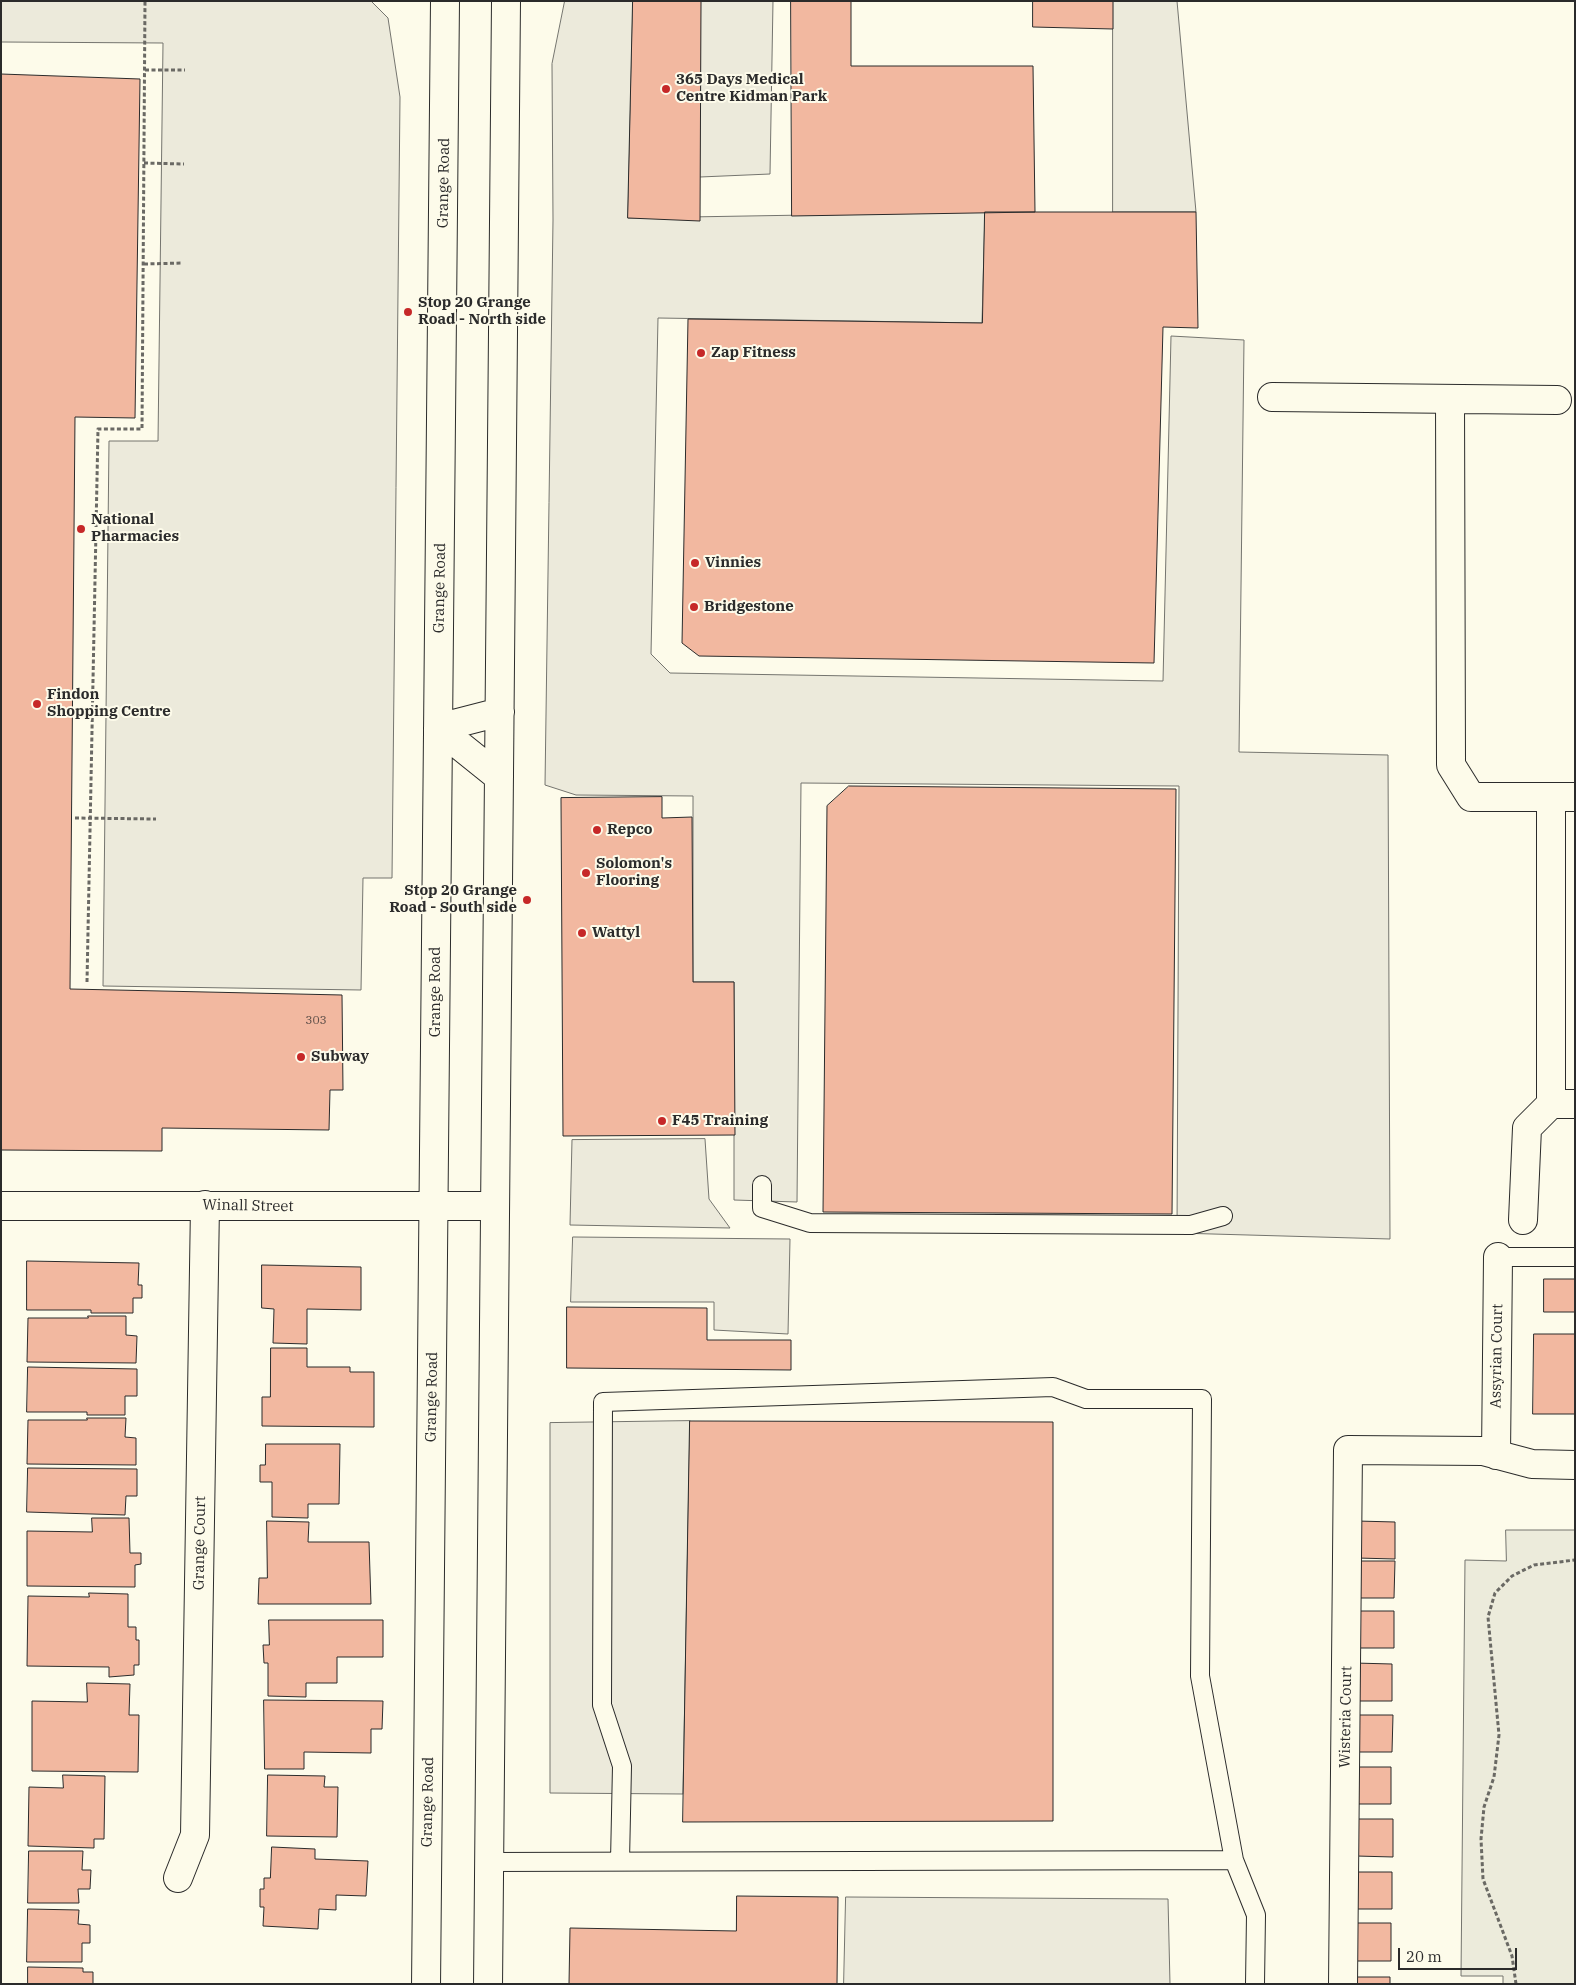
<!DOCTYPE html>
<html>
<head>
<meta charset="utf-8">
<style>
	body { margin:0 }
	#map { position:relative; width:1576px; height:1985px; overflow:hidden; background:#fdfbea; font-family:"IBM Plex Serif",serif }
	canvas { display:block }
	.frame { position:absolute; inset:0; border:2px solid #2b2b2b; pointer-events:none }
	.scale { position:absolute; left:1398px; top:1948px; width:119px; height:22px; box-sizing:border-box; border:2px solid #2b2b2b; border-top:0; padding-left:6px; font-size:15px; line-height:18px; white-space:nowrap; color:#2b2b2b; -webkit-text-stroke:4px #fdfbea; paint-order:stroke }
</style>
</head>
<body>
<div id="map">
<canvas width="1576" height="1985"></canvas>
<div class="frame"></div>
<div class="scale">20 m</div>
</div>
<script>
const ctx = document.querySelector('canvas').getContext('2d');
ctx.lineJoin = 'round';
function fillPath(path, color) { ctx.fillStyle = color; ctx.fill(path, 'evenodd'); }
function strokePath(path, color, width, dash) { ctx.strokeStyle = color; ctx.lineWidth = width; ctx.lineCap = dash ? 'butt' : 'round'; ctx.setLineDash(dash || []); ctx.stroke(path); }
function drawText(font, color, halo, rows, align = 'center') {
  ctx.font = font + ' "IBM Plex Serif",serif'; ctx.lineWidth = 4; ctx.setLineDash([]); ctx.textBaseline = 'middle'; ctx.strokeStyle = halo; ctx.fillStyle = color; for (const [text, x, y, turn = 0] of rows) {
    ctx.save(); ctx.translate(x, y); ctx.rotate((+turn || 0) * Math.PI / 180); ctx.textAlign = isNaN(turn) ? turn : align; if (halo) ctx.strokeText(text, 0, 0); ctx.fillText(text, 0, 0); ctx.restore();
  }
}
const green = new Path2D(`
	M 1506,1530 L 1575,1530 L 1575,1984 L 1503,1984 L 1503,1976 L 1461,1976 L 1465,1560 L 1506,1561 Z`);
fillPath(green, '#ecebdb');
strokePath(green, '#74746e', 1);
const parking = new Path2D(`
	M 1,1 L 371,1 L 388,18 L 400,97 L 392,878 L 363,878 L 361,990 L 103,986 L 109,441 L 158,441 L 163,43 L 1,42 Z
	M 565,1 L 633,1 L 628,218 L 985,212 L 982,323 L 658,318 L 651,654 L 670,673 L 1163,681 L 1171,336 L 1244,340 L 1239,752 L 1388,755 L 1390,1239 L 1177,1233 L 1179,786 L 801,783 L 797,1202 L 734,1200 L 734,982 L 693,982 L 693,796 L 576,795 L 545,785 L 553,220 L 552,64 Z
	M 701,1 L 773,1 L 770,174 L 700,177 Z
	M 1113,1 L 1177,1 L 1196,212 L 1113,212 Z
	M 705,1139 L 709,1199 L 730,1228 L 570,1225 L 572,1140 Z
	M 573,1237 L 790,1239 L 788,1334 L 714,1330 L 714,1302 L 571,1302 Z
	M 690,1421 L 683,1794 L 550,1793 L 550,1423 Z
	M 846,1897 L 1168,1899 L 1170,1984 L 844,1984 Z`);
fillPath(parking, '#eceadb');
strokePath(parking, '#74746e', 1);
const building = new Path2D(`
	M 633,1 L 701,1 L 700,221 L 628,218 Z
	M 791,1 L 851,1 L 851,66 L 1033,66 L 1035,212 L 792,216 Z
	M 1033,1 L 1113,1 L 1113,29 L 1033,27 Z
	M 1,74 L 140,79 L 135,418 L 75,417 L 70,989 L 342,995 L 343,1090 L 330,1090 L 329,1130 L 162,1128 L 162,1151 L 1,1150 Z
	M 985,212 L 1196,212 L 1198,328 L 1163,327 L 1154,663 L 699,656 L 682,643 L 688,319 L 982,323 Z
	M 849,786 L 1176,789 L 1172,1214 L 823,1212 L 827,806 Z
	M 662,797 L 662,818 L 692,817 L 693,982 L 734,982 L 735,1135 L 563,1136 L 561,798 Z
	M 27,1261 L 139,1263 L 138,1285 L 142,1285 L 142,1298 L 133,1298 L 133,1313 L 91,1313 L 91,1310 L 27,1310 Z
	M 262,1265 L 361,1267 L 361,1310 L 307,1309 L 307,1344 L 273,1343 L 274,1309 L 262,1308 Z
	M 1544,1279 L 1575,1279 L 1575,1312 L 1544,1312 Z
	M 567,1307 L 707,1308 L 707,1340 L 791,1340 L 791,1370 L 567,1368 Z
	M 88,1316 L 126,1316 L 126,1335 L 137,1336 L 136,1363 L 27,1362 L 28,1318 L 88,1318 Z
	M 1534,1334 L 1575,1334 L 1575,1414 L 1533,1414 Z
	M 271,1348 L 307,1348 L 307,1367 L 350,1367 L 350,1372 L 374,1372 L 374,1427 L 262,1426 L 262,1397 L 270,1397 Z
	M 28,1367 L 137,1369 L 137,1396 L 125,1396 L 125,1415 L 87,1415 L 87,1412 L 27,1412 Z
	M 87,1418 L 126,1418 L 125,1437 L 136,1438 L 136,1465 L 27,1464 L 28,1420 L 87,1420 Z
	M 690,1421 L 1053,1422 L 1053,1821 L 683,1822 Z
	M 266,1444 L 340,1444 L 339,1504 L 308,1504 L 308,1518 L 272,1517 L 272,1482 L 260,1482 L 260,1465 L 265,1465 Z
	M 28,1468 L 137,1469 L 137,1496 L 126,1496 L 125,1515 L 27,1512 Z
	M 92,1518 L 129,1518 L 130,1553 L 141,1553 L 141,1564 L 135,1565 L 135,1587 L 27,1586 L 27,1531 L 92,1532 Z
	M 267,1521 L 309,1522 L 308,1542 L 369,1542 L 371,1604 L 258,1604 L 259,1578 L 267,1578 Z
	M 1357,1521 L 1395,1522 L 1395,1559 L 1357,1558 Z
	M 1357,1561 L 1395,1561 L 1394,1598 L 1357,1598 Z
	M 89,1593 L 128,1594 L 128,1627 L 136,1627 L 136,1640 L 139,1640 L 139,1665 L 134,1665 L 134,1675 L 109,1677 L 109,1667 L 27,1666 L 28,1596 L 89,1597 Z
	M 1356,1611 L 1394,1611 L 1394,1648 L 1356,1648 Z
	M 269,1620 L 383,1620 L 383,1657 L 337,1657 L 337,1683 L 306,1683 L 306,1697 L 268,1696 L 268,1663 L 264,1663 L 263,1645 L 269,1645 Z
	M 1354,1663 L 1392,1664 L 1392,1701 L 1354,1701 Z
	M 87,1683 L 130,1684 L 129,1715 L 139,1715 L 138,1772 L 32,1771 L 32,1701 L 87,1702 Z
	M 264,1700 L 383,1701 L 382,1729 L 371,1729 L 371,1753 L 304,1752 L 304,1769 L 265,1769 Z
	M 1355,1715 L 1393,1715 L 1392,1752 L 1354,1752 Z
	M 1353,1767 L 1391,1767 L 1391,1804 L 1353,1804 Z
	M 63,1775 L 105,1776 L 104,1839 L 94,1839 L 94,1848 L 28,1846 L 29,1787 L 63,1788 Z
	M 268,1775 L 325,1776 L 324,1787 L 338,1787 L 337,1837 L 267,1836 Z
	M 1356,1819 L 1393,1819 L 1393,1857 L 1356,1856 Z
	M 272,1847 L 315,1849 L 315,1859 L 368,1861 L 366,1896 L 336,1895 L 336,1910 L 319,1909 L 318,1929 L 263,1926 L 264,1907 L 260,1907 L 260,1889 L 264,1889 L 264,1878 L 270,1878 Z
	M 29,1851 L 83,1851 L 82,1870 L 91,1870 L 90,1889 L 78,1889 L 79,1903 L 28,1903 Z
	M 1354,1872 L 1392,1872 L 1392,1909 L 1354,1909 Z
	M 737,1896 L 838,1897 L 837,1984 L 569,1984 L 570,1928 L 736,1931 Z
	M 28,1909 L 79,1910 L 78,1924 L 90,1925 L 90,1943 L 82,1943 L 82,1962 L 27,1962 Z
	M 1353,1923 L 1391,1923 L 1391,1961 L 1353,1961 Z
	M 28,1967 L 83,1968 L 83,1972 L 93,1972 L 93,1984 L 28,1984 Z
	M 1352,1977 L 1390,1977 L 1390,1984 L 1352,1984 Z`);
fillPath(building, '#f2b8a0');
strokePath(building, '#2b2b2b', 1);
const service = new Path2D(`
	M 762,1185 L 762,1208 L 810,1223 L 1191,1225 L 1223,1216
	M 1498,1257 L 1575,1257
	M 1234,1860 L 1256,1915 L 1255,1984
	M 489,1862 L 1234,1860 L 1200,1676 L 1202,1399 L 1086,1399 L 1053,1387 L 603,1402 L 602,1705 L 622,1766 L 620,1861`);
const minor = new Path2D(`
	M 1272,397 L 1557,400
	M 1450,399 L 1451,765 L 1471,797 L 1575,797
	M 1551,797 L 1551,1104 L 1575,1104
	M 1,1206 L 495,1206
	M 1523,1220 L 1527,1128 L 1551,1104
	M 1496,1455 L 1498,1257
	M 178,1878 L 195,1835 L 205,1205
	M 1343,1984 L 1348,1450 L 1483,1451 L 1532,1464 L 1575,1465`);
const secondary = new Path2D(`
	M 438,728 L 499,777
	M 438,728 L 500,712
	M 426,1984 L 445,1
	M 488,1984 L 506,1`);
strokePath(service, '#2b2b2b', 20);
strokePath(minor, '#2b2b2b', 30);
strokePath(secondary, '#2b2b2b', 30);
strokePath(new Path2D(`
	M 145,70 L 185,70
	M 144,163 L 184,164
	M 144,264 L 183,263
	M 75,818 L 156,819
	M 87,982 L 98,429 L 142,429 L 145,1
	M 1516,1984 L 1512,1956 L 1483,1879 L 1481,1839 L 1484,1807 L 1494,1777 L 1499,1735 L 1488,1617 L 1495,1593 L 1512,1576 L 1534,1565 L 1575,1560`), '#6a6964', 3, [4, 2.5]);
strokePath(service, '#fdfbea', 18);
strokePath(minor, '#fdfbea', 28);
strokePath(secondary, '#fdfbea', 28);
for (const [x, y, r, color] of [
	[666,89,5,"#c62828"],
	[408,312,5,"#c62828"],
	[701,353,5,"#c62828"],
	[81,529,5,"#c62828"],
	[695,563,5,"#c62828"],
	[694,607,5,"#c62828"],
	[37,704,5,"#c62828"],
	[597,830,5,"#c62828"],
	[586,873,5,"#c62828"],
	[527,900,5,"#c62828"],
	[582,933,5,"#c62828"],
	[301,1057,5,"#c62828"],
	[662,1121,5,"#c62828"]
]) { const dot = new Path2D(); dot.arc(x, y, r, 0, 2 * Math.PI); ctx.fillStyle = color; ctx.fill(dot); strokePath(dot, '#fdfbea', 2); }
drawText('12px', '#5d4e48', null, [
	["303",316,1021]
]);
drawText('bold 15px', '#2b2b2b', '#fdfbea', [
	["365 Days Medical",676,80],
	["Centre Kidman Park",676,97],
	["Stop 20 Grange",418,303],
	["Road - North side",418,320],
	["Zap Fitness",711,353],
	["National",91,520],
	["Pharmacies",91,537],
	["Vinnies",705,563],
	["Bridgestone",704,607],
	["Findon",47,695],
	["Shopping Centre",47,712],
	["Repco",607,830],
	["Solomon's",596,864],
	["Flooring",596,881],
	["Stop 20 Grange",517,891,"right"],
	["Road - South side",517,908,"right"],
	["Wattyl",592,933],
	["Subway",311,1057],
	["F45 Training",672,1121]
], 'left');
drawText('15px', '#2b2b2b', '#fdfbea', [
	["Grange Road",444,183,-89],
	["Grange Road",440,588,-89],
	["Grange Road",436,992,-90],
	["Winall Street",248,1206,1],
	["Assyrian Court",1497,1356,-89],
	["Grange Road",432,1397,-89],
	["Grange Court",200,1543,-89],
	["Wisteria Court",1346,1717,-89],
	["Grange Road",428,1802,-89]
]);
</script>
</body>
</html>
